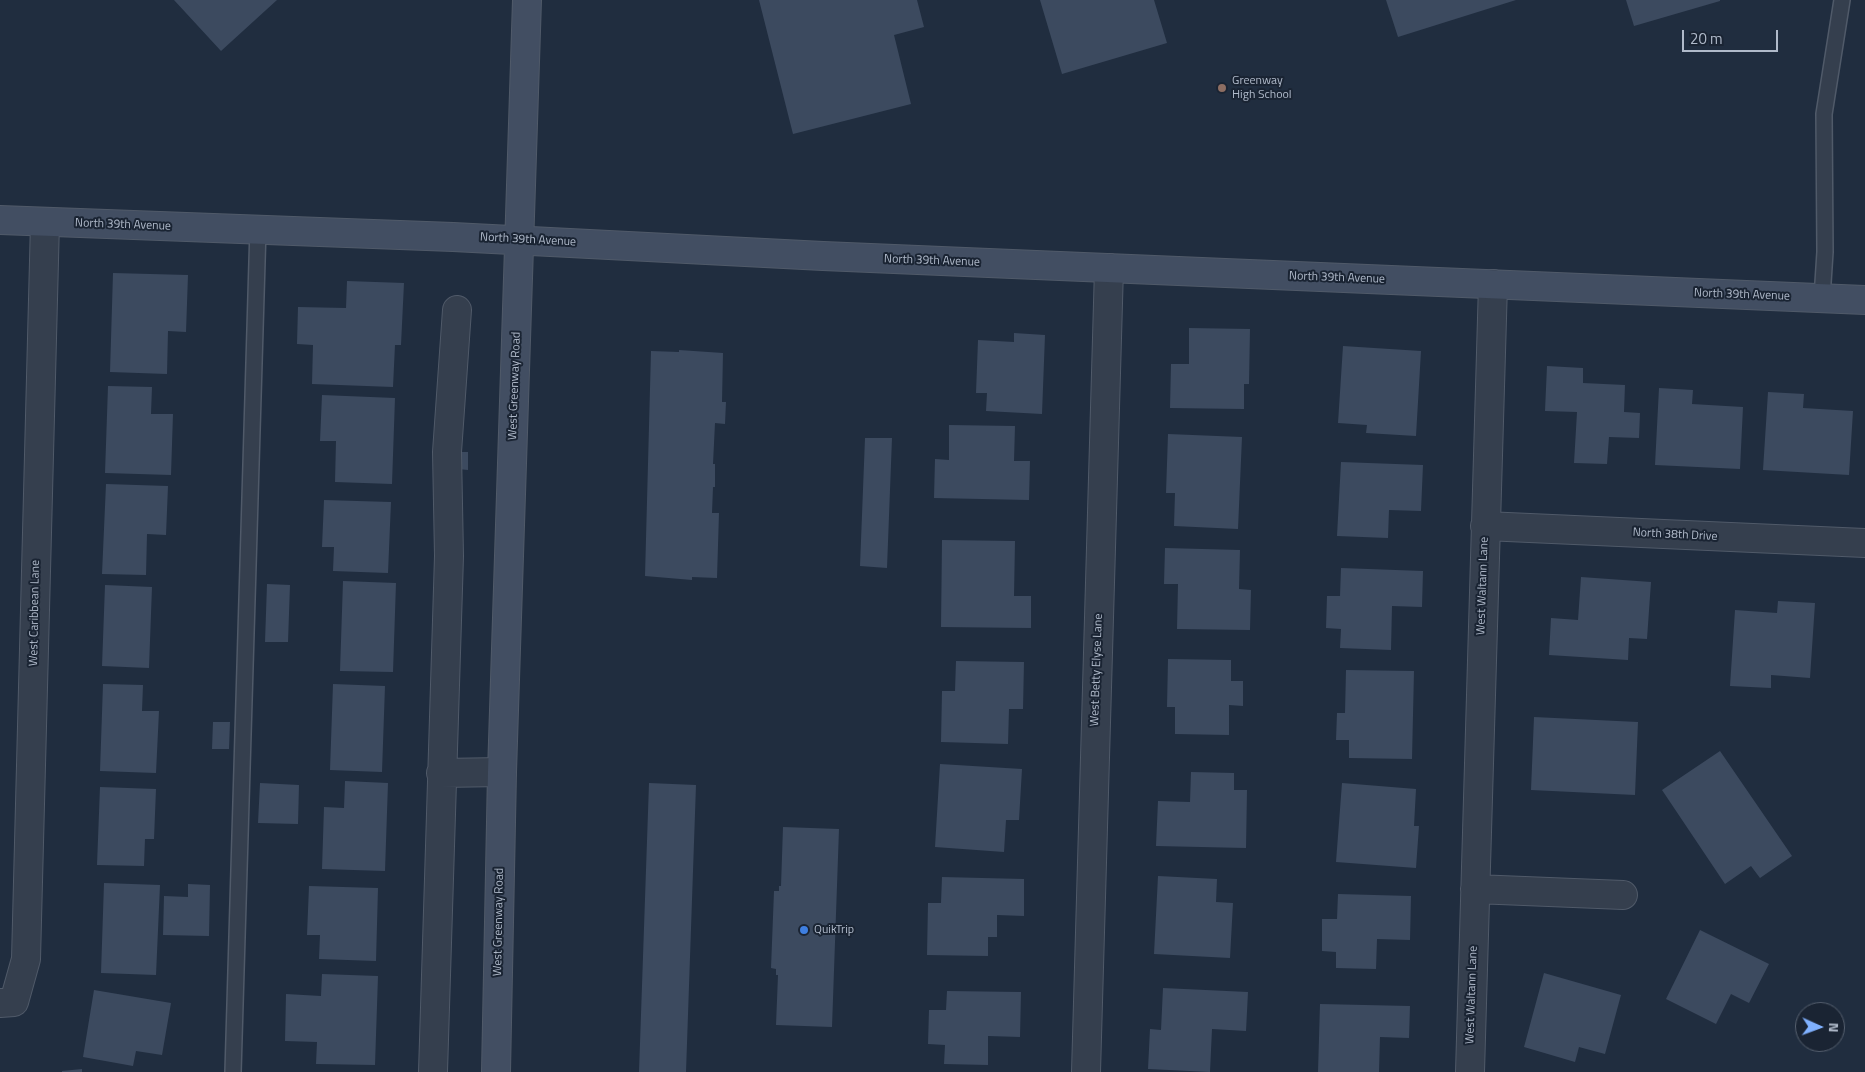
<!DOCTYPE html>
<html>
<head>
<meta charset="utf-8">
<style>
	body { margin:0 }
	#map { position:relative; width:1865px; height:1072px; overflow:hidden; background:#202d3f; font-family:"Titillium Web",sans-serif }
	canvas { display:block }
	.north { position:absolute; left:1795px; top:1002px; width:50px; height:50px; box-sizing:border-box; background:#1a2433; border:1px solid #56606f; border-radius:50%; rotate:92deg; font-size:14px; font-weight:700; line-height:20px; text-align:center; color:#b0baca }
	.north::after { content:''; display:block; margin:auto; width:18px; height:22px; background:#80b1ff; clip-path:polygon(50% 0,100% 100%,50% 72%,0 100%) }
	.scale { position:absolute; left:1682px; top:30px; width:96px; height:22px; box-sizing:border-box; border:2px solid #b0baca; border-top:0; padding-left:6px; font-size:15px; line-height:18px; white-space:nowrap; color:#b0baca; -webkit-text-stroke:4px #1a2433; paint-order:stroke }
</style>
</head>
<body>
<div id="map">
<canvas width="1865" height="1072"></canvas>
<div class="north">N</div>
<div class="scale">20 m</div>
</div>
<script>
const ctx = document.querySelector('canvas').getContext('2d');
ctx.lineJoin = 'round';
function fillPath(path, color) { ctx.fillStyle = color; ctx.fill(path, 'evenodd'); }
function strokePath(path, color, width, dash) { ctx.strokeStyle = color; ctx.lineWidth = width; ctx.lineCap = dash ? 'butt' : 'round'; ctx.setLineDash(dash || []); ctx.stroke(path); }
function drawText(font, color, halo, rows, align = 'center') {
  ctx.font = font + ' "Titillium Web",sans-serif'; ctx.lineWidth = 4; ctx.setLineDash([]); ctx.textBaseline = 'middle'; ctx.strokeStyle = halo; ctx.fillStyle = color; for (const [text, x, y, turn = 0] of rows) {
    ctx.save(); ctx.translate(x, y); ctx.rotate((+turn || 0) * Math.PI / 180); ctx.textAlign = isNaN(turn) ? turn : align; if (halo) ctx.strokeText(text, 0, 0); ctx.fillText(text, 0, 0); ctx.restore();
  }
}
fillPath(new Path2D(`
	M 174,0 L 277,0 L 221,51 Z
	M 759,0 L 917,0 L 924,27 L 894,35 L 911,104 L 793,134 Z
	M 1040,0 L 1154,0 L 1167,43 L 1062,74 Z
	M 1386,0 L 1516,0 L 1398,37 Z
	M 1626,0 L 1720,0 L 1720,1 L 1634,26 Z
	M 113,273 L 188,275 L 186,332 L 168,331 L 167,374 L 110,372 Z
	M 347,281 L 404,283 L 401,345 L 395,345 L 393,387 L 312,384 L 313,345 L 297,344 L 298,307 L 346,308 Z
	M 1189,328 L 1250,329 L 1249,384 L 1244,384 L 1244,409 L 1170,408 L 1171,364 L 1189,364 Z
	M 1014,333 L 1045,335 L 1042,414 L 986,411 L 987,393 L 976,393 L 978,340 L 1014,342 Z
	M 1343,346 L 1421,351 L 1416,436 L 1366,433 L 1367,425 L 1338,423 Z
	M 679,350 L 723,353 L 722,402 L 726,402 L 725,424 L 715,423 L 713,464 L 715,464 L 715,487 L 713,487 L 712,513 L 719,513 L 717,578 L 692,577 L 692,580 L 645,576 L 651,351 L 679,352 Z
	M 1547,366 L 1583,368 L 1583,383 L 1625,385 L 1624,412 L 1640,413 L 1639,438 L 1609,437 L 1607,464 L 1574,463 L 1577,412 L 1545,411 Z
	M 108,386 L 152,387 L 151,414 L 173,414 L 171,475 L 105,473 Z
	M 1659,388 L 1693,390 L 1692,404 L 1743,407 L 1740,469 L 1655,465 Z
	M 1768,392 L 1804,394 L 1803,408 L 1853,411 L 1849,475 L 1763,470 Z
	M 322,395 L 395,398 L 392,484 L 335,482 L 336,441 L 320,441 Z
	M 949,425 L 1015,426 L 1014,461 L 1030,461 L 1029,500 L 934,498 L 935,459 L 949,460 Z
	M 1168,434 L 1242,437 L 1238,529 L 1174,526 L 1175,493 L 1166,493 Z
	M 865,438 L 892,438 L 887,568 L 860,566 Z
	M 459,452 L 468,452 L 468,470 L 458,469 Z
	M 1341,462 L 1423,465 L 1421,511 L 1389,510 L 1388,538 L 1337,536 Z
	M 106,484 L 168,486 L 166,535 L 147,534 L 146,575 L 102,574 Z
	M 324,500 L 391,502 L 388,573 L 333,571 L 334,547 L 322,547 Z
	M 942,540 L 1015,541 L 1014,596 L 1031,596 L 1031,628 L 941,627 Z
	M 1165,548 L 1240,550 L 1239,589 L 1251,590 L 1250,630 L 1177,629 L 1178,584 L 1164,584 Z
	M 1341,568 L 1423,571 L 1422,607 L 1392,606 L 1391,650 L 1340,648 L 1341,629 L 1326,628 L 1327,596 L 1340,596 Z
	M 1581,577 L 1651,582 L 1647,639 L 1629,638 L 1628,660 L 1549,655 L 1551,618 L 1578,620 Z
	M 343,581 L 396,583 L 393,672 L 340,671 Z
	M 267,584 L 290,585 L 288,642 L 265,642 Z
	M 105,585 L 152,587 L 149,668 L 102,666 Z
	M 1778,601 L 1815,603 L 1810,678 L 1771,675 L 1771,688 L 1730,686 L 1735,610 L 1777,613 Z
	M 1168,659 L 1231,660 L 1231,681 L 1243,681 L 1243,706 L 1229,705 L 1229,735 L 1175,734 L 1175,707 L 1167,707 Z
	M 956,661 L 1024,662 L 1023,709 L 1009,709 L 1008,744 L 941,742 L 942,691 L 955,691 Z
	M 1346,670 L 1414,671 L 1412,759 L 1349,758 L 1349,740 L 1336,740 L 1337,713 L 1345,713 Z
	M 103,684 L 143,685 L 142,711 L 159,711 L 156,773 L 100,771 Z
	M 333,684 L 385,686 L 382,772 L 330,770 Z
	M 1534,717 L 1638,722 L 1635,795 L 1531,790 Z
	M 213,722 L 230,722 L 229,749 L 212,749 Z
	M 1720,751 L 1792,856 L 1760,878 L 1751,866 L 1725,884 L 1662,790 Z
	M 940,764 L 1022,769 L 1019,820 L 1006,820 L 1004,852 L 935,847 Z
	M 1191,772 L 1234,773 L 1234,790 L 1247,790 L 1246,848 L 1156,846 L 1158,801 L 1190,802 Z
	M 345,781 L 388,783 L 385,871 L 322,869 L 324,807 L 344,808 Z
	M 260,783 L 299,785 L 298,824 L 258,823 Z
	M 649,783 L 696,785 L 686,1072 L 639,1072 Z
	M 1342,783 L 1416,789 L 1414,826 L 1419,826 L 1416,868 L 1336,862 Z
	M 100,787 L 156,789 L 154,839 L 145,839 L 144,866 L 97,865 Z
	M 783,827 L 839,829 L 832,1027 L 776,1025 L 778,975 L 776,975 L 776,969 L 771,968 L 774,891 L 779,891 L 779,886 L 781,886 Z
	M 1158,876 L 1217,879 L 1216,902 L 1233,903 L 1230,958 L 1154,954 Z
	M 942,877 L 1024,879 L 1024,916 L 997,915 L 997,937 L 988,937 L 988,956 L 927,955 L 928,903 L 941,903 Z
	M 104,883 L 160,885 L 156,975 L 101,973 Z
	M 188,884 L 210,885 L 209,936 L 163,935 L 164,896 L 188,897 Z
	M 309,886 L 378,888 L 376,961 L 319,959 L 320,935 L 307,935 Z
	M 1338,894 L 1411,896 L 1410,940 L 1377,939 L 1376,969 L 1336,968 L 1336,952 L 1322,951 L 1322,919 L 1337,919 Z
	M 1700,930 L 1769,964 L 1749,1003 L 1731,994 L 1716,1024 L 1666,999 Z
	M 1544,973 L 1621,995 L 1605,1054 L 1579,1047 L 1575,1062 L 1524,1047 Z
	M 322,974 L 378,976 L 375,1065 L 316,1064 L 317,1042 L 285,1041 L 286,994 L 321,996 Z
	M 1163,988 L 1248,992 L 1246,1031 L 1212,1029 L 1210,1072 L 1148,1069 L 1150,1029 L 1161,1030 Z
	M 94,990 L 171,1003 L 162,1055 L 136,1051 L 133,1066 L 83,1057 Z
	M 947,991 L 1021,992 L 1020,1037 L 988,1036 L 988,1065 L 944,1064 L 945,1045 L 928,1044 L 929,1010 L 946,1010 Z
	M 1320,1004 L 1410,1006 L 1409,1038 L 1380,1037 L 1379,1072 L 1318,1072 Z
	M 82,1069 L 82,1072 L 62,1072 L 62,1071 Z`), '#3c4a5f');
const lane = new Path2D(`
	M 1822,298 L 1825,252 L 1824,114 L 1842,0
	M 233,1072 L 258,228`);
const street = new Path2D(`
	M 1485,526 L 1865,543
	M 441,773 L 502,772
	M 1475,889 L 1623,895
	M 0,1003 L 14,1002 L 26,959 L 45,222
	M 433,1072 L 449,556 L 447,452 L 457,310
	M 1086,1072 L 1109,268
	M 1470,1072 L 1493,284`);
const secondary = new Path2D(`
	M 0,220 L 453,237 L 823,256 L 1865,300
	M 496,1072 L 502,772 L 527,0`);
strokePath(lane, '#505a69', 18);
strokePath(street, '#505a69', 30);
strokePath(secondary, '#505a69', 30);
strokePath(lane, '#353f4e', 15);
strokePath(street, '#353f4e', 28);
strokePath(secondary, '#424e62', 28);
for (const [x, y, r, color] of [
	[1222,88,5,"#8d6e63"],
	[804,930,5,"#3f7fe0"]
]) { const dot = new Path2D(); dot.arc(x, y, r, 0, 2 * Math.PI); ctx.fillStyle = color; ctx.fill(dot); strokePath(dot, '#1a2433', 2); }
drawText('12px', '#b0baca', '#1a2433', [
	["Greenway",1232,81],
	["High School",1232,95],
	["QuikTrip",814,930]
], 'left');
drawText('12px', '#b0baca', '#1a2433', [
	["North 39th Avenue",123,225,2],
	["North 39th Avenue",528,240,3],
	["North 39th Avenue",932,261,2],
	["North 39th Avenue",1337,278,2],
	["North 39th Avenue",1742,295,2],
	["West Greenway Road",515,386,-88],
	["North 38th Drive",1675,535,3],
	["West Waltann Lane",1483,586,-88],
	["West Caribbean Lane",35,613,-89],
	["West Betty Elyse Lane",1097,670,-88],
	["West Greenway Road",499,922,-89],
	["West Waltann Lane",1472,995,-88]
]);
</script>
</body>
</html>
